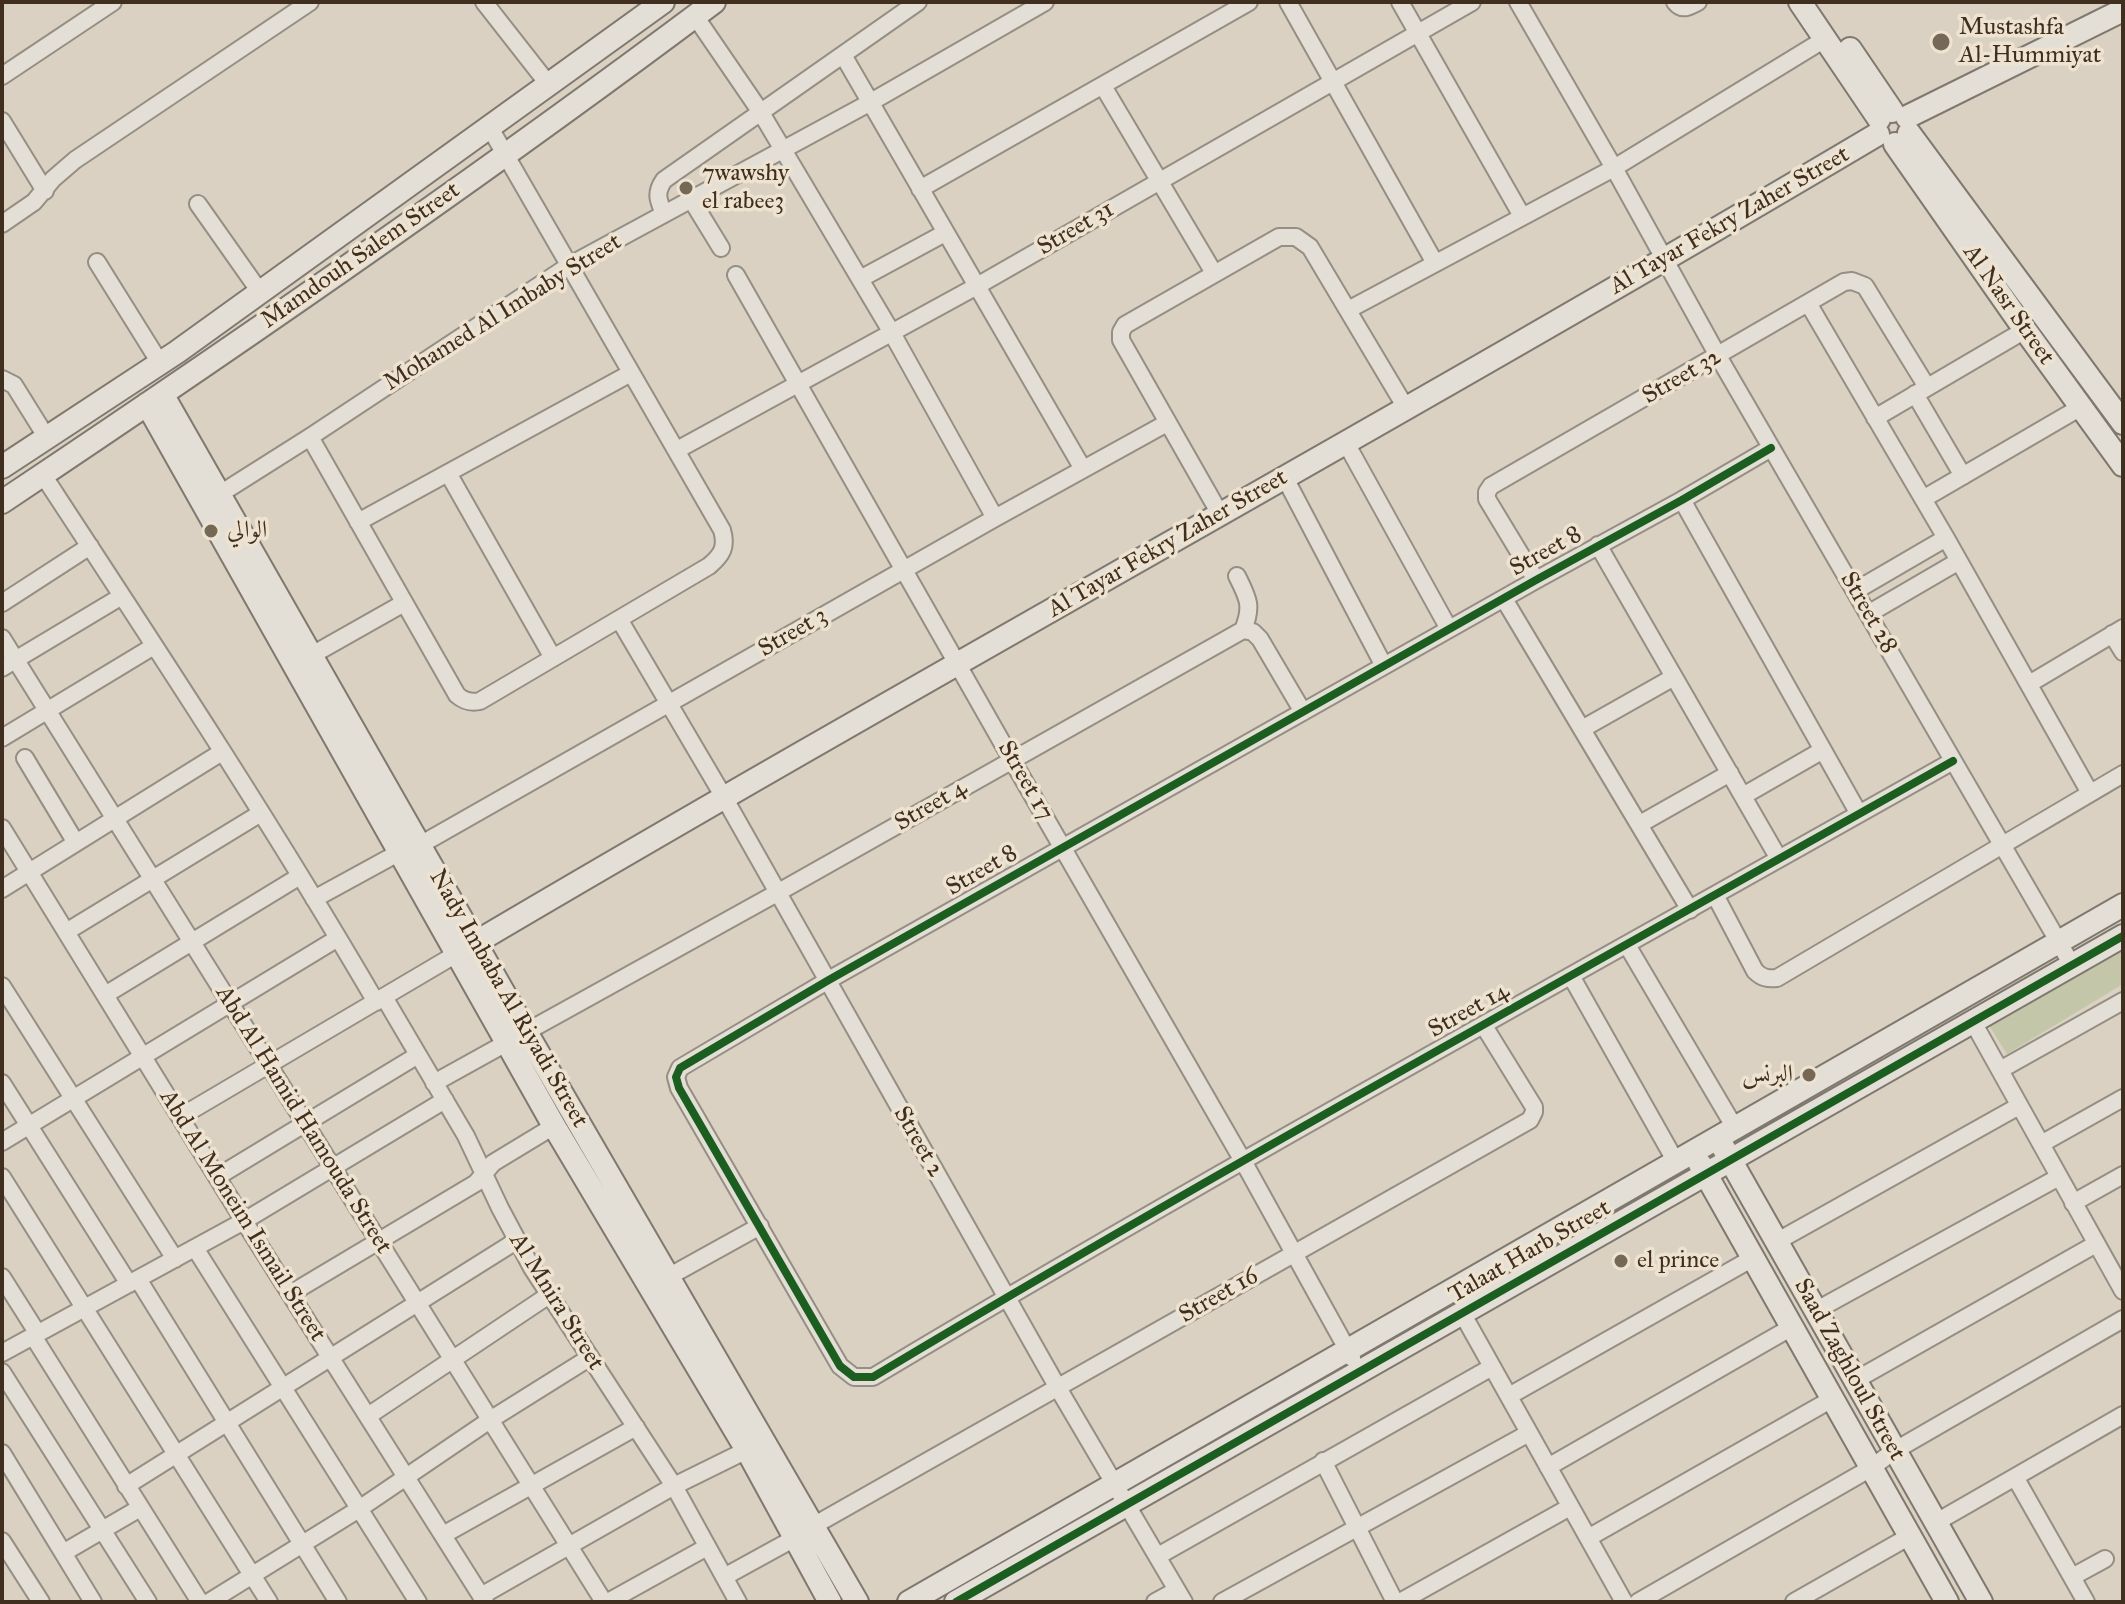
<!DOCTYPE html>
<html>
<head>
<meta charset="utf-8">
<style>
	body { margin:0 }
	#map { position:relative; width:2125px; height:1604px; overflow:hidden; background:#dad1c2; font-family:"IM FELL Great Primer",serif }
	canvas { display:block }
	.frame { position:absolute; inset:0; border:4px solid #402f1e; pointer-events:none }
</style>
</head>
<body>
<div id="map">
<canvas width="2125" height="1604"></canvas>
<div class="frame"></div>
</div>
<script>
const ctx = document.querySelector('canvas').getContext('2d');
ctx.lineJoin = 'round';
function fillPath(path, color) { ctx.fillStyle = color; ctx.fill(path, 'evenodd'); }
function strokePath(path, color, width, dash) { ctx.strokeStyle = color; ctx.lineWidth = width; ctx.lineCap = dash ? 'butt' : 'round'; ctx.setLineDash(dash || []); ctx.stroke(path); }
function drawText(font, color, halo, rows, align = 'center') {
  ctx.font = font + ' "IM FELL Great Primer",Amiri,serif'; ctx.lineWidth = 7; ctx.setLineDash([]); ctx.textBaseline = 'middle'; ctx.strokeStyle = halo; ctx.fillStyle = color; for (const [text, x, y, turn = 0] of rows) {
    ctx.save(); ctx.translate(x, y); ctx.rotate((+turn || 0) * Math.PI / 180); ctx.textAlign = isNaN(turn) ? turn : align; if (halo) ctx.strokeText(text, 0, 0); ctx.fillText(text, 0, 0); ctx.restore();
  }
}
fillPath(new Path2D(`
	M 2120,944 L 2123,949 L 2123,984 L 2007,1054 L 1987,1022 Z`), '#c3c6a8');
const street = new Path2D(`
	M 484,2 L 549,85
	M 1288,2 L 1435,263
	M 1400,2 L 1522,216
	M 1518,2 L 1614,168 L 1718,356 L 2072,965
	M 1675,2 C 1682,11 1689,7 1698,2
	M 695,16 L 760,111 L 892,333 L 995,518
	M 843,55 L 1083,469
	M 2,76 L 113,2
	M 1103,86 L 1214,273
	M 2,121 L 45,191
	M 920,189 L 1249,2
	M 691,199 L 721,248
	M 198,204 L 260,292
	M 664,214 C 658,200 655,193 664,180 L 918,2
	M 2,224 L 34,202 L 53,179 L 75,160 L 310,2
	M 97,262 L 160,363
	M 736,275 L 1012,760 L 1243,1161 L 1352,1358
	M 860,279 L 945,233
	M 1808,303 L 1946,538 L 2090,793
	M 1348,310 L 1614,168 L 1825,39
	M 2,379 L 14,385 L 47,438
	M 1915,394 L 1963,476
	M 1875,418 L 2025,330
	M 310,437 L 457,695 C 464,701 470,703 480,701 L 709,566 C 722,555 727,547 722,530 L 490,128
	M 1346,443 L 1449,629
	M 1771,448 L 1682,500 L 1536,580 L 827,981 L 680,1068 L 676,1077 L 679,1088 L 840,1366 L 854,1377 L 873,1377 C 1228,1164 1592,965 1953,761
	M 677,450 L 977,286 L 1472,2
	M 448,473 L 553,658
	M 43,475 C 157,649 271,822 376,1002
	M 1285,478 L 1384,666
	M 212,499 L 310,437 L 570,265 L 871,102 L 1045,2
	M 1923,499 L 2081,407
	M 1682,500 L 1859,814
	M 1220,514 L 1121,340 L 1121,332 L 1125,325 L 1279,237 L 1296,237 L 1310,247 L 1406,408
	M 358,522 L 631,373
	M 1598,545 L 1779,859
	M 1237,576 C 1248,598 1253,606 1243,630
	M 1536,580 L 1487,499 L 1487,492 L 1491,486 L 1844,282 L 1852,281 L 1865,286 L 1927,387
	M 1855,591 L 1946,538
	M 1504,599 L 1690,910
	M 2,603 L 90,546
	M 1868,614 L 1959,561
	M 619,619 L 725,799 L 1058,1388 L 1184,1602
	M 2112,634 L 2123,652
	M 2,638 L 604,1602
	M 312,655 L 404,603
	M 2,668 L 122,596
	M 2029,684 L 2123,628
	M 1582,729 L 1674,677
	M 2,738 L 154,646
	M 25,758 L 76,843
	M 1743,796 L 1823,750
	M 1640,824 L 1730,773
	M 2,828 L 244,1221 L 485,1602
	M 420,845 L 995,518 L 1167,423
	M 2,889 L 222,752
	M 1715,895 L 1755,971 C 1762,978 1768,979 1777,978 L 2123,774
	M 314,899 L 400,852
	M 66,932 L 261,813
	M 1627,945 L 1735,1128
	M 1571,976 L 1676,1162
	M 2,986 L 175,1259
	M 105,995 L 300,876
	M 384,997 L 466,1136 L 500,1208 L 532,1268 L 674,1486 L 738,1602
	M 1973,1022 L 2123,1291
	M 2000,1070 L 2123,1001
	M 2,1083 L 129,1284
	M 434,1083 L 777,893 L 1243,630 L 1253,632 L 1260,639 L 1303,712
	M 180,1117 L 458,953
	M 2,1142 L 338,938
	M 2041,1144 L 2123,1098
	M 2,1177 L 269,1602
	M 217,1177 L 418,1055
	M 2073,1203 L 2123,1175
	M 1776,1242 L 2019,1106
	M 195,1248 L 418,1602
	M 2,1277 L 38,1334
	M 668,1277 L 760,1226
	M 138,1279 L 338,1602
	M 290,1294 L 476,1183 L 493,1163 L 554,1126
	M 1815,1311 L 2059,1177
	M 1462,1313 L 1624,1602
	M 33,1336 L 200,1602
	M 2,1353 L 244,1221 L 445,1100
	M 2,1372 L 148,1602
	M 1854,1381 L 2096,1244
	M 1509,1396 L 1753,1258
	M 368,1416 L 549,1295
	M 2,1453 L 93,1602
	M 1323,1461 L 1395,1602
	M 1548,1467 L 1792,1327
	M 2015,1477 L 2086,1602
	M 126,1486 L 516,1241
	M 1935,1523 L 2123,1415
	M 813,1526 L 1530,1120 L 1534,1112 L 1534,1107 L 1484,1026
	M 443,1535 L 636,1427
	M 1588,1538 L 1832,1399
	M 2,1541 L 41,1602
	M 63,1553 L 140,1508
	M 1158,1556 L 1492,1367
	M 724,1577 L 795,1538
	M 2072,1577 L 2105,1559
	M 481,1596 L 674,1486 L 747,1450
	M 209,1602 L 359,1509 L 490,1420 L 589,1358
	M 608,1602 L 707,1547
	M 1155,1602 L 1177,1590
	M 1222,1602 L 1529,1433
	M 1400,1602 L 1570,1507
	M 1638,1602 L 1871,1468 L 1894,1451 L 2123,1319
	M 1794,1602 L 1910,1536`);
const secondary = new Path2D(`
	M 1800,2 L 1879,119
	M 1850,49 L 1892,111
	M 1907,117 L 2123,10
	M 1909,133 L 2123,423
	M 1895,144 L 2025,330 L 2123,465
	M 162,394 L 526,1032 L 857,1602
	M 147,404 L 554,1126 L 747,1450 L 830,1602
	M 2,467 L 177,352 L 663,2
	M 2,502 C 243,341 482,176 714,2
	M 458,953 C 928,675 1408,413 1878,134
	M 1723,1147 L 1981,1602
	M 1700,1164 L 1947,1602
	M 909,1602 L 2123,905
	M 956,1602 L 2123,936`);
strokePath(street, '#958e83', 20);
strokePath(secondary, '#7f786e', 26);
strokePath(street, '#e3dfd6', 16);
strokePath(secondary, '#e3dfd6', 22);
strokePath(new Path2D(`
	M 1771,448 L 1682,500 L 1536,580 L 827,981 L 680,1068 L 676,1077 L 679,1088 L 840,1366 L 854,1377 L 873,1377 C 1228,1164 1592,965 1953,761
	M 956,1602 L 2123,936`), '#1b5e20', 8);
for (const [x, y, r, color] of [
	[1941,42,10,"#766857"],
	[686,188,8,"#766857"],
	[211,531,8,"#766857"],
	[1809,1075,8,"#766857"],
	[1621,1261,8,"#766857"]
]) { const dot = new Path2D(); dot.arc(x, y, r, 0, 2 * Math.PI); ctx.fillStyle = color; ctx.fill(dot); strokePath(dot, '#eee3d1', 3); }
drawText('24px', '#402f1e', '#eee3d1', [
	["Mustashfa",1959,28],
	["Al-Hummiyat",1959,56],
	["7wawshy",702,174],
	["el rabee3",702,202],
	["الوالي",227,531],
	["البرنس",1793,1075,"right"],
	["el prince",1637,1261]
], 'left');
drawText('24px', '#402f1e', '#eee3d1', [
	["Al Tayar Fekry Zaher Street",1730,221,-30],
	["Street 31",1076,229,-30],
	["Mamdouh Salem Street",361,256,-35],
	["Al Nasr Street",2008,305,55],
	["Mohamed Al Imbaby Street",503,313,-32],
	["Street 32",1682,377,-30],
	["Al Tayar Fekry Zaher Street",1168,544,-30],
	["Street 8",1546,552,-29],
	["Street 28",1868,613,60],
	["Street 3",793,633,-30],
	["Street 17",1025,781,60],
	["Street 4",931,806,-30],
	["Street 8",982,871,-30],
	["Nady Imbaba Al Riyadi Street",508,999,60],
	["Street 14",1469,1011,-29],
	["Abd Al Hamid Hamouda Street",303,1120,58],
	["Street 2",918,1142,60],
	["Abd Al Moneim Ismail Street",242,1216,58],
	["Talaat Harb Street",1530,1252,-30],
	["Street 16",1219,1296,-30],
	["Al Mnira Street",556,1302,58],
	["Saad Zaghloul Street",1849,1370,61]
]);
</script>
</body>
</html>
